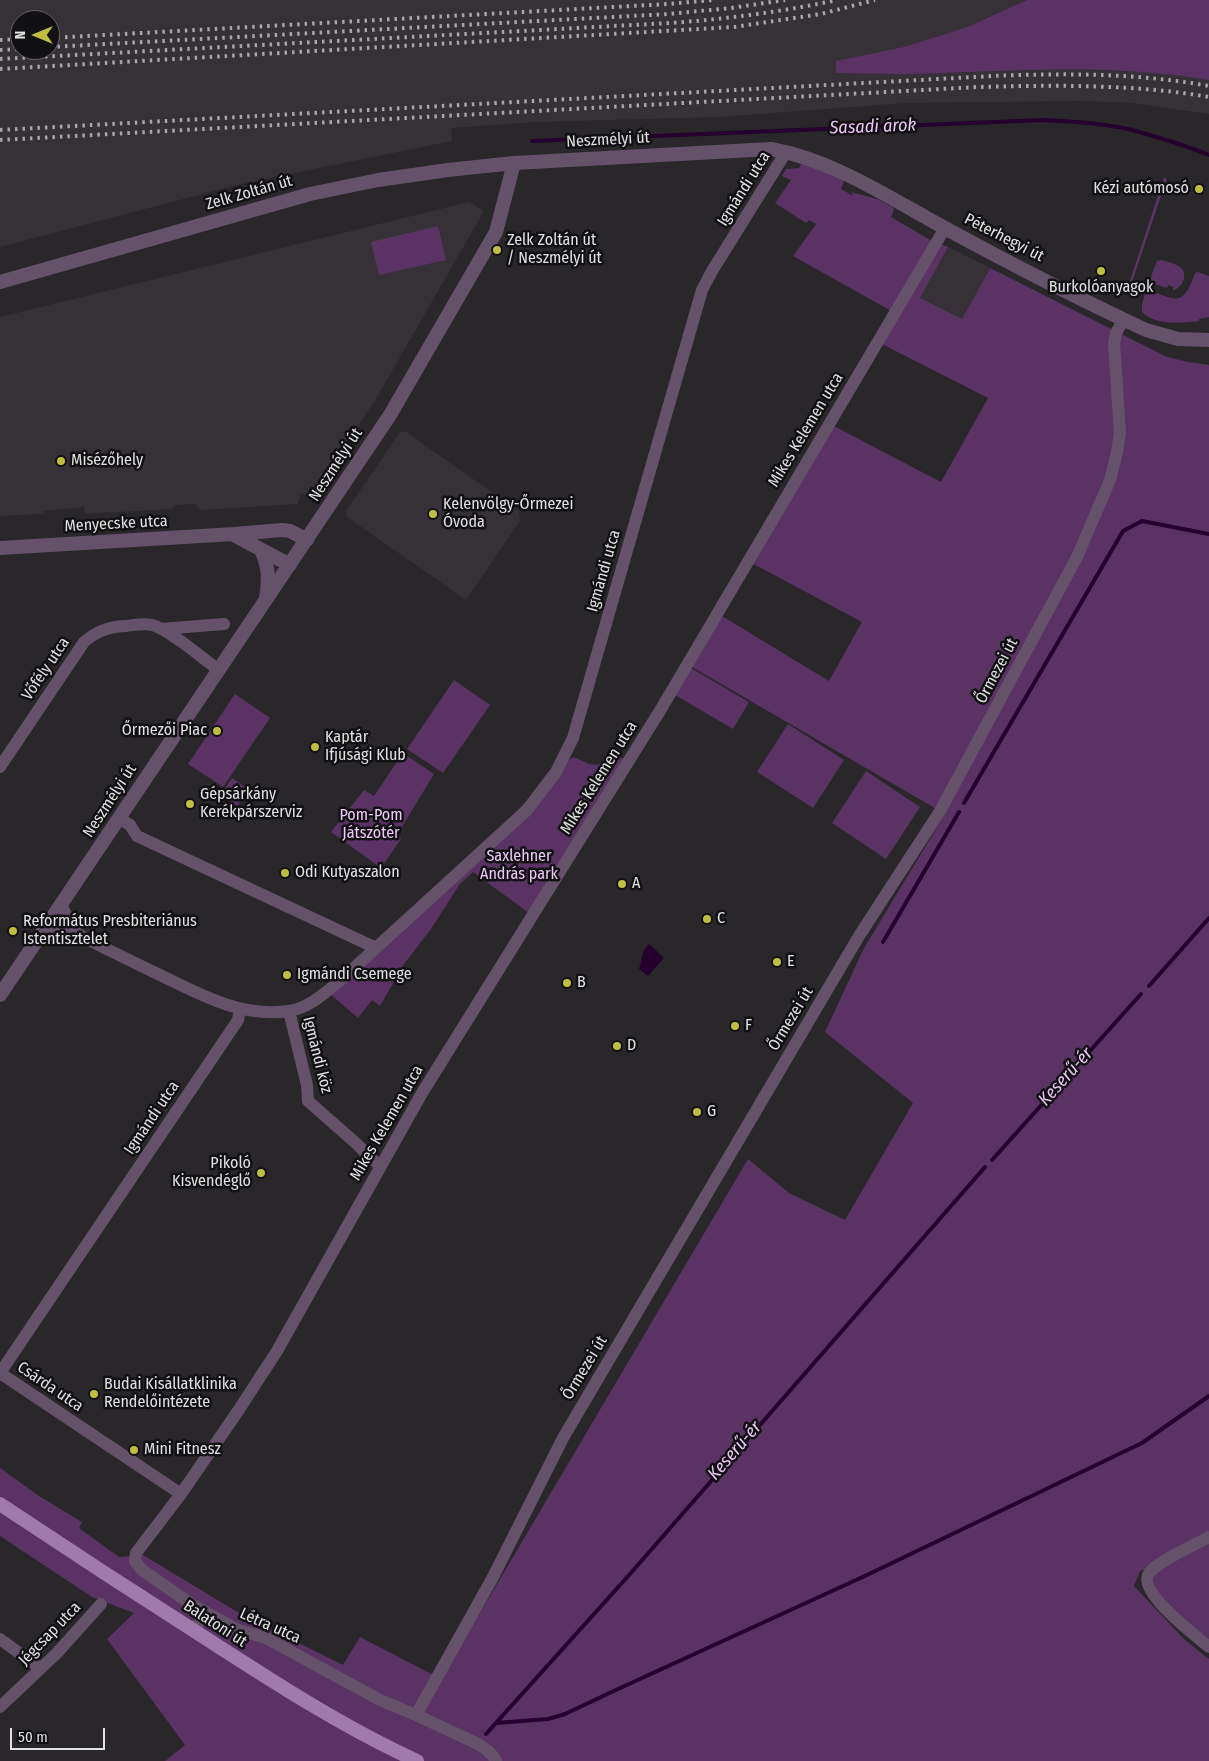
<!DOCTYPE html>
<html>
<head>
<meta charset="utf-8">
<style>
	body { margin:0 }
	#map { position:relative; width:1209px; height:1761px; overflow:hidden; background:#29272a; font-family:"Fira Sans Condensed",sans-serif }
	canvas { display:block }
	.north { position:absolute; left:10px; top:10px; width:50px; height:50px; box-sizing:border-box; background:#111012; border:1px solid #646365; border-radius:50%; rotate:270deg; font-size:14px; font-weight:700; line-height:20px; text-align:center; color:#e1e0e2 }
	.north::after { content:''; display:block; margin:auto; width:18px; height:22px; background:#c0be41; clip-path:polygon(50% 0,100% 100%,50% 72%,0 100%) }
	.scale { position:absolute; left:10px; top:1728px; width:95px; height:22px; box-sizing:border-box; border:2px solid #e1e0e2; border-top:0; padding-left:6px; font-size:15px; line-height:18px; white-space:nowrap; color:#e1e0e2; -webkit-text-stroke:4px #111012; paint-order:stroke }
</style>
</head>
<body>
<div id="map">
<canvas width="1209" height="1761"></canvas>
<div class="north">N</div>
<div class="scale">50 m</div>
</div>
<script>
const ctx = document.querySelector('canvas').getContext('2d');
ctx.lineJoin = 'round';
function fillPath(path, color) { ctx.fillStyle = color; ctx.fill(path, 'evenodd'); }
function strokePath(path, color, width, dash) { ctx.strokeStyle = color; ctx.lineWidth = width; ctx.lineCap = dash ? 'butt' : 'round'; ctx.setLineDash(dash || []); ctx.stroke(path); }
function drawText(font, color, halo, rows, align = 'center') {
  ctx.font = font + ' "Fira Sans Condensed",sans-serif'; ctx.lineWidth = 5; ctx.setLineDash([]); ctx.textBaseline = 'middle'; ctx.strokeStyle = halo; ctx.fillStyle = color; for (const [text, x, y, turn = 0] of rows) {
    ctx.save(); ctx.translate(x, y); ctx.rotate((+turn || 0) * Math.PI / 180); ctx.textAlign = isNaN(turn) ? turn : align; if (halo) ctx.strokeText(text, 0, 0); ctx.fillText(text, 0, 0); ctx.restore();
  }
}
fillPath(new Path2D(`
	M 0,0 L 1027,0 L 967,27 L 904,47 L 1043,69 L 1134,71 L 1187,76 L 1209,80 L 1209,114 L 1132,103 L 1082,101 L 907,103 L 719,117 L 535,122 L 451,128 L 452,141 L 241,184 L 0,247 ZM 20,20 L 50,20 L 50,50 L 20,50 Z
	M 469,202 L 484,211 L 376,399 L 311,498 L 301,493 L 298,504 L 201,510 L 195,504 L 175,505 L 171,509 L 85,514 L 84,507 L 44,511 L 44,514 L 0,516 L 0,317 Z
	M 948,247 L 990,268 L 962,319 L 919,298 Z
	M 400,432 L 406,432 L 519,511 L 520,521 L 466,600 L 347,517 L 346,511 Z`), '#363037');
fillPath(new Path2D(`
	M 1027,0 L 1209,0 L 1209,80 C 1110,63 1009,71 909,74 C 884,74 860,73 836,73 L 836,61 L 904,47 L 967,27 Z
	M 802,162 L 832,174 L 844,181 L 841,189 L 853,196 L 851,192 L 877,199 L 893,207 L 894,210 L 891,217 L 932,241 L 948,247 L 920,298 L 962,319 L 990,268 L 1167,357 L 1188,362 L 1209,365 L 1209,1644 L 1149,1588 L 1154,1567 L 1140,1571 L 1134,1586 L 1185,1640 L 1209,1659 L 1209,1761 L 165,1761 L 185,1745 L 107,1639 L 134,1613 L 92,1597 L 0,1536 L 0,1468 L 39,1496 L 82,1522 L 79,1528 L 119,1557 L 143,1555 L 244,1616 L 343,1665 L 360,1637 L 441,1679 L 748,1159 L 789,1193 L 845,1220 L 913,1103 L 825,1032 L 863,950 L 945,814 L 687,664 L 717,613 L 829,681 L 862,622 L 748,561 L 830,424 L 941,482 L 988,398 L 878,342 L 895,313 L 793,256 L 816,224 L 809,220 L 806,223 L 775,203 L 791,180 L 782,176 L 786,169 L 799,168 Z
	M 1164,177 L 1167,179 L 1165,184 L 1128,294 L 1126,293 Z
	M 438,226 L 446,260 L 379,275 L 371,242 Z
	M 1162,260 C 1168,262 1177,264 1181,268 C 1189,275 1181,289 1173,290 L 1173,287 L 1168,285 L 1167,288 L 1149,282 L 1157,261 Z
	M 1198,272 L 1209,276 L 1209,317 L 1199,319 L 1199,321 C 1181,323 1156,326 1142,312 L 1142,305 L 1146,289 C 1176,300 1183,308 1195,273 Z
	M 691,668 L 749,702 L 733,729 L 675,695 Z
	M 454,680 L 490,705 L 443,773 L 407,749 Z
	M 235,694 L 270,718 L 223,787 L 188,764 Z
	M 788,724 L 844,760 L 813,808 L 757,772 Z
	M 403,753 L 434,774 L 397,835 L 401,839 L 381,868 L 331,832 L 364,790 L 374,796 Z
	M 612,754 L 624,759 L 529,913 L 473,872 L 460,884 L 431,929 L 404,964 L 380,1006 L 372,1000 L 358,1018 L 330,994 L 357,971 L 567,761 L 574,757 L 589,764 L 598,765 Z
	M 866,771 L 920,807 L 886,859 L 832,823 Z
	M 232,778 L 248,789 L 237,807 L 220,796 Z`), '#5a3364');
fillPath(new Path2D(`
	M 649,944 L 664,958 L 648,976 L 639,969 L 644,950 Z`), '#25002f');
strokePath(new Path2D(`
	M 532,141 L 1044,120 C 1073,122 1103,123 1132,130 C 1158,137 1184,145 1209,155
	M 964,803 L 1123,531 L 1142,521 L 1209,534
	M 883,942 L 959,812
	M 1149,986 L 1209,918
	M 992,1160 L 1141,994
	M 496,1723 L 548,1719 L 565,1714 L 618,1689 L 867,1575 L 1142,1443 L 1209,1396
	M 486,1734 L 630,1574 L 985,1167`), '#25002f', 4);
strokePath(new Path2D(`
	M 161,629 L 224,624
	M 0,767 L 84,642 C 97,631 108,627 125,626 C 134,625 144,623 152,625 C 169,629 203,659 219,670
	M 120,819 L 130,825 L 137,836 L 376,948
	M 61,904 L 73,930 L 83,937 C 108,950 133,962 158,974 C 199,994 241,1018 289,1011 C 310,1008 327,991 343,978 L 527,810 L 556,772 L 573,738 L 702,290 L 712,271 L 786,152
	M 45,928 L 73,930
	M 289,1011 L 307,1085 L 308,1101 L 358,1145 L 369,1157 L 381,1166
	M 0,1373 L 238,1020 L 240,1009
	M 0,1373 L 181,1494
	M 1209,1537 C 1195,1545 1158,1561 1149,1573 C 1136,1591 1196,1636 1209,1647
	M 193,1630 L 207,1613
	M 0,1639 L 40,1668
	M 0,1707 L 57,1653 L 101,1604
	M 416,1715 L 493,1577 L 563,1438 L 859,936 L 940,811 L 1077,557 L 1110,480 L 1117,452 L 1120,433 L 1114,343 L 1116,333 L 1124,319
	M 496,1761 C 492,1753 486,1749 478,1744 L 416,1715 L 380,1700 L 266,1638 L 238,1630 L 191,1604 L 142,1570 L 135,1561 L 136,1553 L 181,1494 L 238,1411 L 277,1351 L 422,1093 L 661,709 L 945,228`), '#65526a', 12);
strokePath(new Path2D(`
	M 0,282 L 310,194 L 378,180 L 448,170 L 514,163 L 771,149 C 833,160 888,197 943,227 C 1009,263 1077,298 1146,330 L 1178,339 L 1209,340
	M 234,535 L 290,565
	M 0,548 L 234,534 L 282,530 L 290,531 L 307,540
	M 261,550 C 269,566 269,580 266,598
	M 0,995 L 390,415 L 496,232 L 514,163`), '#65526a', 14);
strokePath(new Path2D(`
	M 0,1504 C 69,1550 138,1595 207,1639 C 275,1683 343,1727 417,1761`), '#a17aac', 14);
strokePath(new Path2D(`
	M 50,38 L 668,4 L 713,0
	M 0,40 L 20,39
	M 50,47 L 669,14 L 731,8 L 785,0
	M 0,50 L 20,49
	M 0,59 L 670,23 C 726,19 781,12 837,0
	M 0,69 L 734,27 L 821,14 L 875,0
	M 0,130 L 993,76 C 1065,73 1137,73 1209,86
	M 0,140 L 978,87 C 1055,85 1133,84 1209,97`), '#a6a5a7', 4, [2.5, 5]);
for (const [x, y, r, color] of [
	[1199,189,5,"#c0be41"],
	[497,250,5,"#c0be41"],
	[1101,271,5,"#c0be41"],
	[61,461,5,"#c0be41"],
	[433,514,5,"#c0be41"],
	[217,731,5,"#c0be41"],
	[315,747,5,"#c0be41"],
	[190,804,5,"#c0be41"],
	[285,873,5,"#c0be41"],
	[622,884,5,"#c0be41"],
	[707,919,5,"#c0be41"],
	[13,931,5,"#c0be41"],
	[777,962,5,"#c0be41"],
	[287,975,5,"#c0be41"],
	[567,983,5,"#c0be41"],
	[735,1026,5,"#c0be41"],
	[617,1046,5,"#c0be41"],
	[697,1112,5,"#c0be41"],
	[261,1173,5,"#c0be41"],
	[94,1394,5,"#c0be41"],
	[134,1450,5,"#c0be41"]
]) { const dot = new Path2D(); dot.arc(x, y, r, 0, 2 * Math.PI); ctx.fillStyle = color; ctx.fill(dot); strokePath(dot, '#111012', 2); }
drawText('16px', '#e1e0e2', '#111012', [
	["Neszmélyi út",608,140,-3],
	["Igmándi utca",744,189,-58],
	["Zelk Zoltán út",249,193,-16],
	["Péterhegyi út",1004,238,27],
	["Mikes Kelemen utca",806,430,-59],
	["Neszmélyi út",336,465,-57],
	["Menyecske utca",116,524,-3],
	["Igmándi utca",604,571,-74],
	["Vőfély utca",46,669,-56],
	["Őrmezei út",997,671,-62],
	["Mikes Kelemen utca",599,778,-58],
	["Neszmélyi út",110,801,-57],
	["Őrmezei út",791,1019,-59],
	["Igmándi köz",317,1055,76],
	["Igmándi utca",152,1118,-56],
	["Mikes Kelemen utca",387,1123,-60],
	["Őrmezei út",585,1368,-59],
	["Csárda utca",50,1387,34],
	["Balatoni út",215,1624,33],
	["Létra utca",270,1626,24],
	["Jégcsap utca",50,1634,-46]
]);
drawText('16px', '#e1e0e2', '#111012', [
	["Kézi autómosó",1189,189,"right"],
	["Zelk Zoltán út",507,241],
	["/ Neszmélyi út",507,259],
	["Burkolóanyagok",1101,288,"center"],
	["Misézőhely",71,461],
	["Kelenvölgy-Őrmezei",443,505],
	["Óvoda",443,523],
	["Őrmezői Piac",207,731,"right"],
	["Kaptár",325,738],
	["Ifjúsági Klub",325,756],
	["Gépsárkány",200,795],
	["Kerékpárszerviz",200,813],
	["Odi Kutyaszalon",295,873],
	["A",632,884],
	["C",717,919],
	["Református Presbiteriánus",23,922],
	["Istentisztelet",23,940],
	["E",787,962],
	["Igmándi Csemege",297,975],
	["B",577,983],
	["F",745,1026],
	["D",627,1046],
	["G",707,1112],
	["Pikoló",251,1164,"right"],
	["Kisvendéglő",251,1182,"right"],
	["Budai Kisállatklinika",104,1385],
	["Rendelőintézete",104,1403],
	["Mini Fitnesz",144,1450]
], 'left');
drawText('16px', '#efc9fa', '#111012', [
	["Pom-Pom",371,816],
	["Játszótér",371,834],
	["Saxlehner",519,857],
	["András park",519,875]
]);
drawText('italic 18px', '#ebc5f6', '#111012', [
	["Sasadi árok",873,127,-2],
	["Keserű-ér",1066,1077,-48],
	["Keserű-ér",735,1451,-49]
]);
</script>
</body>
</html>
